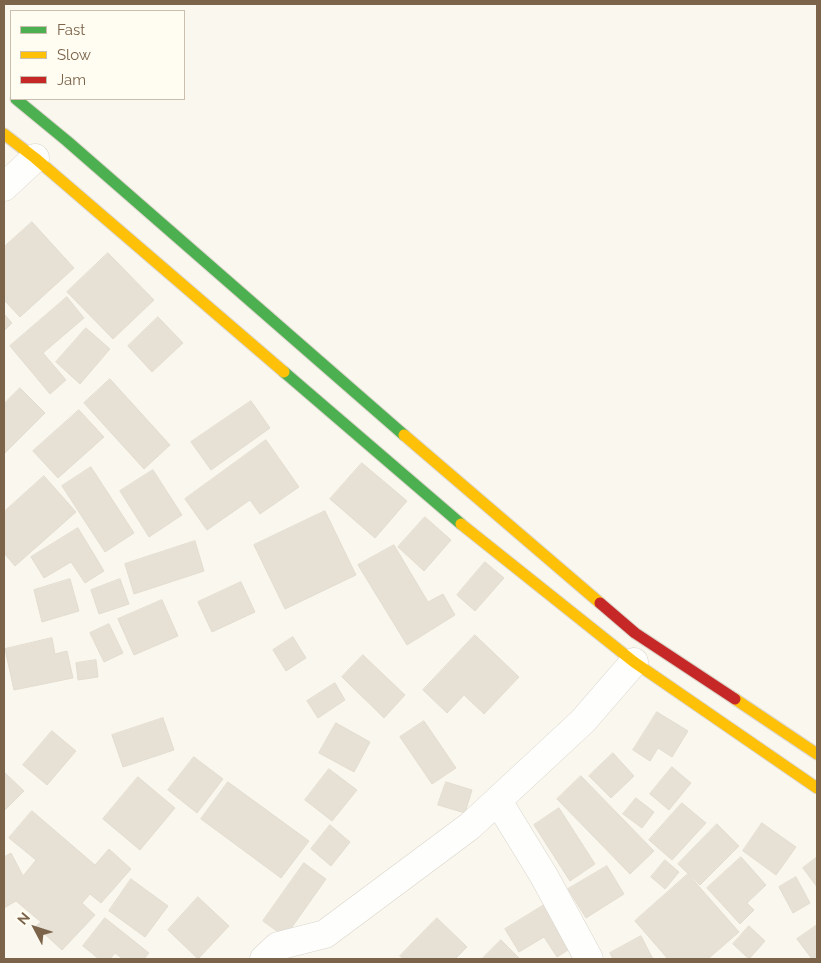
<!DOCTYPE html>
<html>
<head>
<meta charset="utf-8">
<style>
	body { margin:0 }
	#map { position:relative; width:821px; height:963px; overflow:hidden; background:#faf7ee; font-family:Raleway,sans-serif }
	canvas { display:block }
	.frame { position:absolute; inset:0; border:5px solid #7b644a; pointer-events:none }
	.legend { position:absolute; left:10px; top:10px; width:175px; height:90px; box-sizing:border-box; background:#fffcf1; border:1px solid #cabfae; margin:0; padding:6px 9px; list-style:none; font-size:15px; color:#7b644a }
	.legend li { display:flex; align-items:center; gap:10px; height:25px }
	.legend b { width:25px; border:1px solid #cabfae }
	.north { position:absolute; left:10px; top:903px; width:50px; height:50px; -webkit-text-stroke:4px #fffcf1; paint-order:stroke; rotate:310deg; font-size:14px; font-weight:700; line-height:20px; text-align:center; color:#7b644a }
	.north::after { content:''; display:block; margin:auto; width:18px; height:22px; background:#7b644a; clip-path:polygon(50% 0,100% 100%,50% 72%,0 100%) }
</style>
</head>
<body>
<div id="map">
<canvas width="821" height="963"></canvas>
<div class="frame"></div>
<ul class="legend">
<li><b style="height:6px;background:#4caf50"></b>Fast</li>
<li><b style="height:6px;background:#ffc107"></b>Slow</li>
<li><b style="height:6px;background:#c62828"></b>Jam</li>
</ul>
<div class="north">N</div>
</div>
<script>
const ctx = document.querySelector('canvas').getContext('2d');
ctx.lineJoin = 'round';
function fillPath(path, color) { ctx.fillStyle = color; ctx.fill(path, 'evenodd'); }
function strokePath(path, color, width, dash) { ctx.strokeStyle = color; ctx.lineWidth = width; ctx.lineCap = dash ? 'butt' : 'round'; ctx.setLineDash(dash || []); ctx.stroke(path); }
const building = new Path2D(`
	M 32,222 L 74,268 L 20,317 L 4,300 L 4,247 Z
	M 108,253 L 154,300 L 113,339 L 67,292 Z
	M 67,297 L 84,318 L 43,353 L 66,380 L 50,394 L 10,346 Z
	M 4,314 L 12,323 L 4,331 Z
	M 158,317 L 183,343 L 152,372 L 128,346 Z
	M 86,328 L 110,349 L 80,384 L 56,362 Z
	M 110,379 L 170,445 L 144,469 L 84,403 Z
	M 20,388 L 45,413 L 4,454 L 4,404 Z
	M 251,401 L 270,428 L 211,470 L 191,442 Z
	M 79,410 L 104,437 L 58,478 L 33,451 Z
	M 266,440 L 299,487 L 260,514 L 250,500 L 207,530 L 185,499 Z
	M 362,463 L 407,501 L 375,538 L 330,499 Z
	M 91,467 L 134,533 L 105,552 L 62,486 Z
	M 153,470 L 182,515 L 149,537 L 120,491 Z
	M 44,476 L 76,512 L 15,566 L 4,553 L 4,512 Z
	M 325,511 L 356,575 L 285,609 L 254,545 Z
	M 425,517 L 451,540 L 424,571 L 398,547 Z
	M 78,528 L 104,571 L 85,583 L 71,562 L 44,578 L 31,557 Z
	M 195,541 L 204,571 L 134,594 L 125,564 Z
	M 394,545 L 428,602 L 443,594 L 455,615 L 407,645 L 358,565 Z
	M 485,562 L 504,578 L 475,611 L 457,595 Z
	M 70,579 L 79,611 L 42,622 L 34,590 Z
	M 120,579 L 129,604 L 99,614 L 91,590 Z
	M 241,582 L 255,612 L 212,632 L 198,602 Z
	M 162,600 L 178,636 L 134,655 L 118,619 Z
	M 109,624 L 123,653 L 104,662 L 90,633 Z
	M 475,635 L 519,677 L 484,714 L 464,695 L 447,713 L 423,690 Z
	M 293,637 L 306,658 L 286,671 L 273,650 Z
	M 52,638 L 55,654 L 67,651 L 73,678 L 14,690 L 5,649 Z
	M 363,655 L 405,695 L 384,718 L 342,677 Z
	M 96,660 L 98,677 L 78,680 L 76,663 Z
	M 335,683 L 345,700 L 318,718 L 307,701 Z
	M 657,712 L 688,731 L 672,757 L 658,748 L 650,761 L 633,750 Z
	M 163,718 L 174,750 L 123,767 L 112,735 Z
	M 424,721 L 456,768 L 432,784 L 400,737 Z
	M 336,723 L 370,742 L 354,772 L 319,753 Z
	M 52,731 L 76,751 L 47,785 L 23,765 Z
	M 613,753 L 634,776 L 611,798 L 589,776 Z
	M 194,757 L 223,779 L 197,813 L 168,790 Z
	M 672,767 L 691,783 L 669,810 L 650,794 Z
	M 329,769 L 357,790 L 332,821 L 305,800 Z
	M 4,772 L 24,791 L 4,811 Z
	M 581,776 L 654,851 L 630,874 L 557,799 Z
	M 138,777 L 175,808 L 140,850 L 103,819 Z
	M 228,782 L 309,841 L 281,878 L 201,819 Z
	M 446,782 L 472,790 L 465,813 L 438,805 Z
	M 636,798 L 654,812 L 642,828 L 623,814 Z
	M 682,803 L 706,823 L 672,860 L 649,840 Z
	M 559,808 L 595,864 L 570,881 L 534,825 Z
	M 32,811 L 95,865 L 109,849 L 131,869 L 101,903 L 90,894 L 82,903 L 95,915 L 62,950 L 36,926 L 41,922 L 16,901 L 4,908 L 4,857 L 11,853 L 23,876 L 36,860 L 9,838 Z
	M 762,823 L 796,847 L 776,875 L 743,851 Z
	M 717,824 L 739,846 L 700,885 L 678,864 Z
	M 330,825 L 350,842 L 331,866 L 311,849 Z
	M 741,857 L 766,885 L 747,903 L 754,910 L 740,924 L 707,888 Z
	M 817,857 L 817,887 L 803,868 Z
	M 665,860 L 679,872 L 665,889 L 651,877 Z
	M 304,863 L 326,879 L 285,937 L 263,921 Z
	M 607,866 L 624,894 L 586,918 L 568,889 Z
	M 688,874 L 739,932 L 708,959 L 668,959 L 635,921 Z
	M 796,877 L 810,903 L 793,913 L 779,887 Z
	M 131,879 L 168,906 L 145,937 L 109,911 Z
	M 198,897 L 229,926 L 198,959 L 168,930 Z
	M 549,902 L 576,945 L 557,957 L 544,937 L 519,952 L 505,929 Z
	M 105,918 L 149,953 L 144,959 L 123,959 L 115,953 L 110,959 L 99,959 L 83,946 Z
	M 437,918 L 467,947 L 455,959 L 404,959 L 400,956 Z
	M 817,925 L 817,959 L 812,959 L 797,939 Z
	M 749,926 L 765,941 L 749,959 L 733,944 Z
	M 641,936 L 653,959 L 613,959 L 610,953 Z
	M 501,940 L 520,959 L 482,959 Z`);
fillPath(building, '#e6e0d5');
strokePath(building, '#e3dcd0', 1);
const street = new Path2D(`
	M 4,187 L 35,158
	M 498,801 L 544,876 L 589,959
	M 264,959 L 278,946 L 325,934 L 470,826 L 583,721 L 634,662`);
const fast = new Path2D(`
	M 16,99 L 67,141 L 404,435
	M 284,372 L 461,524`);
const slow = new Path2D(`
	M 4,134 L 35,158 L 284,372
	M 404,435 L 600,603
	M 461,524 L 634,662 L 817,788
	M 735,699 L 817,754`);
const jam = new Path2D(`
	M 600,603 L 635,633 L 735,699`);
strokePath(street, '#d9d4cc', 29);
strokePath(fast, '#dbd4ca', 13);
strokePath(slow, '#dbd4ca', 13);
strokePath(jam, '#dbd4ca', 13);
strokePath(street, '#fefefc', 28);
strokePath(fast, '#4caf50', 11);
strokePath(slow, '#ffc107', 11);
strokePath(jam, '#c62828', 11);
</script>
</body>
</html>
